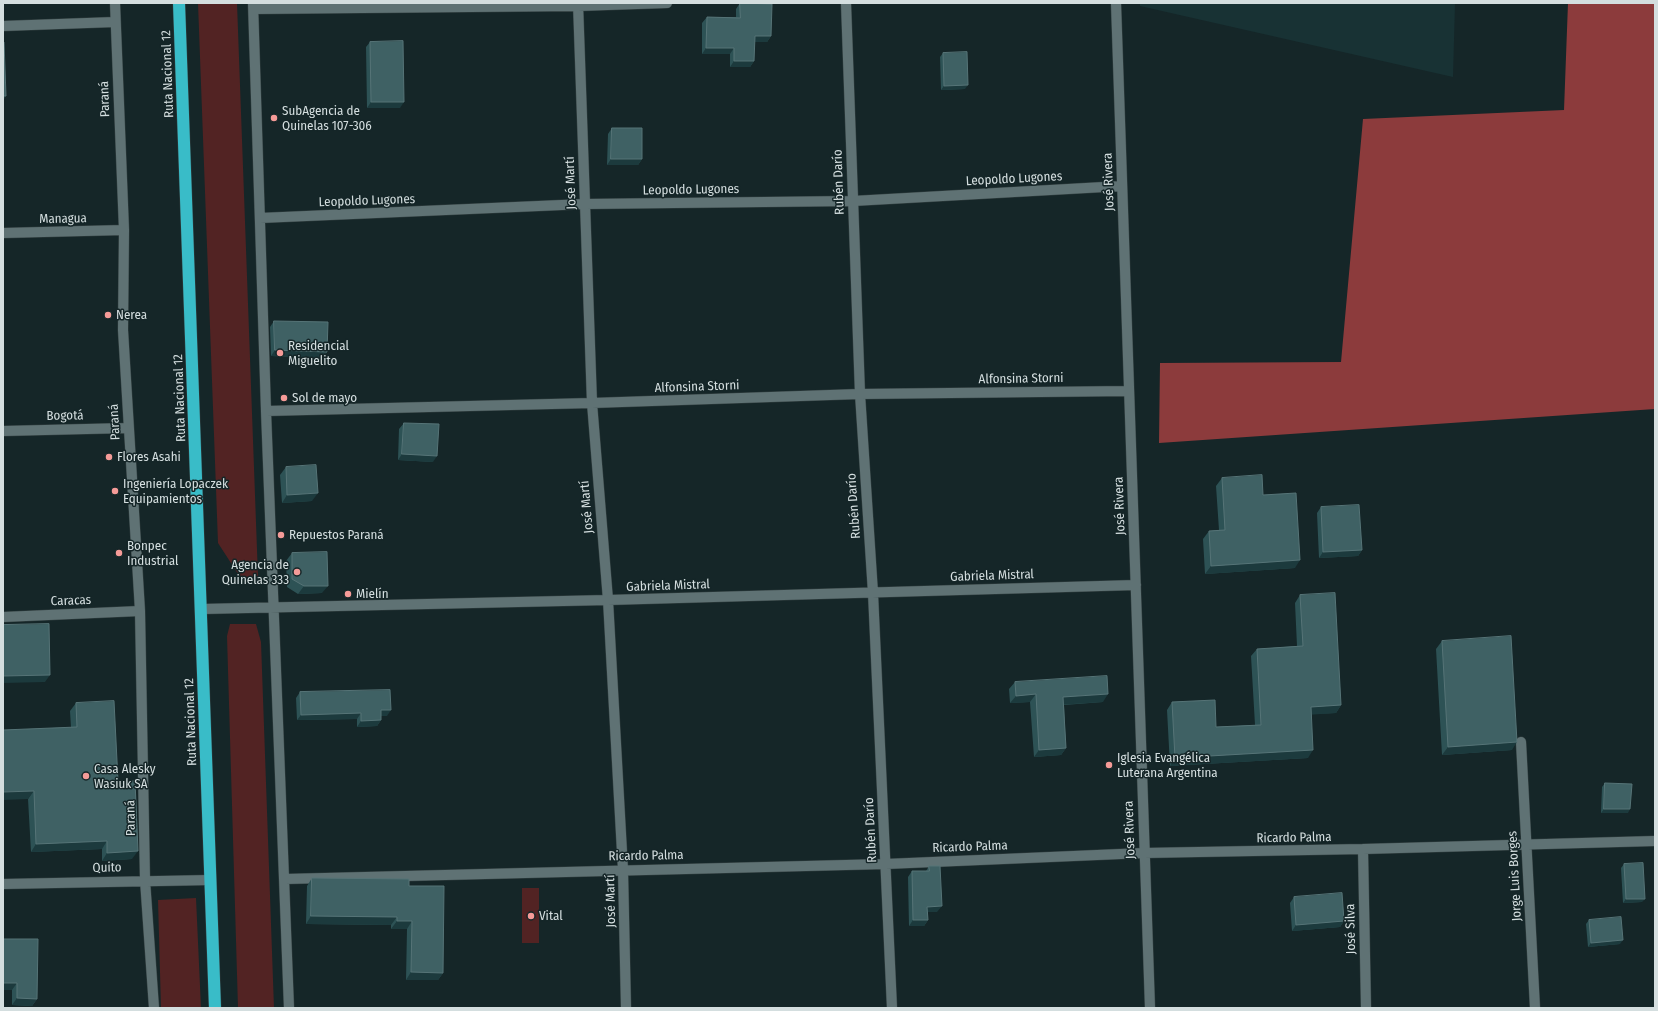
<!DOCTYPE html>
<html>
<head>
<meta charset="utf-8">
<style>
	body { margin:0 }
	#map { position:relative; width:1658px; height:1011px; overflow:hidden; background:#152628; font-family:"Fira Sans Condensed",sans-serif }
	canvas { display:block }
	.frame { position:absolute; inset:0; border:4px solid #d4dedf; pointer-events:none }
</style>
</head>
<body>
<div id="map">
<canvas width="1658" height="1011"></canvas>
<div class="frame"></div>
</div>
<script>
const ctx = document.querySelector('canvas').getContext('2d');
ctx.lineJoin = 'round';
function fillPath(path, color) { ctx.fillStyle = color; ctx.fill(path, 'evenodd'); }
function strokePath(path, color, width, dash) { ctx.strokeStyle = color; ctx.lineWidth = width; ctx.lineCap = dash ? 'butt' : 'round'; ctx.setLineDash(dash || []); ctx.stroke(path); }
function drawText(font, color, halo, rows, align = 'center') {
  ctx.font = font + ' "Fira Sans Condensed",sans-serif'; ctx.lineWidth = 3; ctx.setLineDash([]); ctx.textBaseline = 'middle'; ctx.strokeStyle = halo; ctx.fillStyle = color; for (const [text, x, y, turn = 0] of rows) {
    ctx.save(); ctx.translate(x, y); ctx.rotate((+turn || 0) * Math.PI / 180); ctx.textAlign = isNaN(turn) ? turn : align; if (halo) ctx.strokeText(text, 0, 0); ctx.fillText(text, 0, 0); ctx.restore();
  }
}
fillPath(new Path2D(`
	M 1140,3 L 1455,3 L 1453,77 L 1140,6 Z`), '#183234');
fillPath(new Path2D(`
	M 198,3 L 237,3 L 258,577 L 251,582 L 240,577 L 218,543 Z
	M 230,624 L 256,624 L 261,642 L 274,1008 L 238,1008 L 227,636 Z
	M 522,888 L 539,888 L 539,943 L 522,943 Z
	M 196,898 L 201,1008 L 161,1008 L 158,900 Z`), '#522323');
fillPath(new Path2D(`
	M 1568,3 L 1655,3 L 1655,409 L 1159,443 L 1160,363 L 1341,362 L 1363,119 L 1564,110 Z`), '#8c3b3c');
const minor = new Path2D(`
	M 115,3 L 124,230 L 123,330 L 140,611 L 145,880 L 154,1008
	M 253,3 L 266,411 L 289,1008
	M 578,3 L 592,403 L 608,600 L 623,870 L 626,1008
	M 846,3 L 860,394 L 873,593 L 892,1008
	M 1116,3 L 1150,1008
	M 254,9 L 578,6 L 667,3
	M 3,26 L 115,22
	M 260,218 L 585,204 L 853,201 L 1122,186
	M 3,233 L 124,230
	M 266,411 L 592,403 L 860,394 L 1129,391
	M 3,431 L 128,428
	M 202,609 L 608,600 L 1136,585
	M 3,617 L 140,611
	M 1521,742 L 1535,1008
	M 1363,849 L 1366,1008
	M 285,879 L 886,864 L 1144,853 L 1363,849 L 1655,841
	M 3,884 L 211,880`);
const highway = new Path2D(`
	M 179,3 L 215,1008`);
strokePath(minor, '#344142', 11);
strokePath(highway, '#344142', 13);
strokePath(minor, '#5f7274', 10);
strokePath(highway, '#39bcc8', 12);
fillPath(new Path2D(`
	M 740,3 L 771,36 L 767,42 L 754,42 L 754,61 L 750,67 L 730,67 L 730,54 L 702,54 L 702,23 L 707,17 L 736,17 L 736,9 Z
	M 370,42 L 400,108 L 367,108 L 366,47 Z
	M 943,53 L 965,89 L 941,90 L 940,57 Z
	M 612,128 L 642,159 L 638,165 L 607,165 L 608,134 Z
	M 274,321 L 327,352 L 323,358 L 271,356 L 270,327 Z
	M 404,423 L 433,462 L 398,460 L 399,429 Z
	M 286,467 L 312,501 L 282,503 L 280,475 Z
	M 1222,478 L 1263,495 L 1295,568 L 1205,574 L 1203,539 L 1209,531 L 1219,530 L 1216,486 Z
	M 1321,507 L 1362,550 L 1358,556 L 1319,558 L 1317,513 Z
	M 292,553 L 322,593 L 298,594 L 287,587 L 286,561 Z
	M 1300,595 L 1341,705 L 1336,713 L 1312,714 L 1308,758 L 1170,766 L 1167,710 L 1172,702 L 1216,727 L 1255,725 L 1251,656 L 1257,649 L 1297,646 L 1295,603 Z
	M 1442,641 L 1512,750 L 1442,755 L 1436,649 Z
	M 1015,682 L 1103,702 L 1064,705 L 1066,748 L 1061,755 L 1034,757 L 1030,702 L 1010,703 L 1009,689 Z
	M 300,692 L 387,716 L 381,716 L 381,720 L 377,726 L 357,727 L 357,719 L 297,720 L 296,698 Z
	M 76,703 L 118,781 L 132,859 L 102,861 L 102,849 L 31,852 L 28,799 L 71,727 L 70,711 Z
	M 1605,783 L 1628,813 L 1601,813 L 1602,787 Z
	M 1624,864 L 1642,902 L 1623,903 L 1621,868 Z
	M 929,866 L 937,912 L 928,912 L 928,920 L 924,926 L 909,926 L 908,877 L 912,871 L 926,871 Z
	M 312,878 L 409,886 L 443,973 L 438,980 L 406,980 L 407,929 L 391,929 L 391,925 L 306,924 L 307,886 Z
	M 1294,897 L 1344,921 L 1340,927 L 1292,931 L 1290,903 Z
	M 1589,920 L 1620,944 L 1588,947 L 1586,924 Z
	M 3,939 L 37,999 L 32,1006 L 12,1005 L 12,990 Z`), '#2d5255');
fillPath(new Path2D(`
	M 755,36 L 771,36 L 767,42 L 750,42 Z
	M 706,48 L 734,48 L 730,54 L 702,54 Z
	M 734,61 L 754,61 L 750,67 L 730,67 Z
	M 968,85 L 965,89 L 941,90 L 944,86 Z
	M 3,96 L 6,96 L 3,101 Z
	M 371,102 L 404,102 L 400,108 L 367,108 Z
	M 611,159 L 642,159 L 638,165 L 607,165 Z
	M 275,350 L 327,352 L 323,358 L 271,356 Z
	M 402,454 L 437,456 L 433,462 L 398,460 Z
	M 318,493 L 312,501 L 282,503 L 287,495 Z
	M 1362,550 L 1358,556 L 1319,558 L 1323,552 Z
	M 1300,560 L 1295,568 L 1205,574 L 1211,566 Z
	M 304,586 L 328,586 L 322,593 L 298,594 Z
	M 50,675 L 45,682 L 3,683 L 3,676 Z
	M 1036,694 L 1030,702 L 1010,703 L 1016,696 Z
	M 1108,694 L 1103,702 L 1058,705 L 1063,697 Z
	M 1341,705 L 1336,713 L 1306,715 L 1311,707 Z
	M 381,710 L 391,710 L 387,716 L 377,716 Z
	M 361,713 L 357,719 L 297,720 L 301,715 Z
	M 381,720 L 377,726 L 357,727 L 361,721 Z
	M 1517,742 L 1512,750 L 1442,755 L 1448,747 Z
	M 1066,748 L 1061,755 L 1034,757 L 1039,750 Z
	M 1313,750 L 1308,758 L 1170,766 L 1175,758 Z
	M 34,791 L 28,799 L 3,800 L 3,792 Z
	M 1604,809 L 1630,809 L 1628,813 L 1601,813 Z
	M 107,841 L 102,849 L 31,852 L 36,844 Z
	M 138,851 L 132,859 L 102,861 L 107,853 Z
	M 1626,899 L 1645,899 L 1642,902 L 1623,903 Z
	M 942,906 L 937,912 L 923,912 L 927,907 Z
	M 311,916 L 397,917 L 391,925 L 306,924 Z
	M 913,920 L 928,920 L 924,926 L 909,926 Z
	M 397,921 L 412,921 L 407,929 L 391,929 Z
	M 1344,921 L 1340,927 L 1292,931 L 1296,925 Z
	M 1623,940 L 1620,944 L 1588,947 L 1591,943 Z
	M 411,972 L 443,973 L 438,980 L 406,980 Z
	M 3,983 L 17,983 L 12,990 L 3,990 Z
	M 17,998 L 37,999 L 32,1006 L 12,1005 Z`), '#1c3a3d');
const building = new Path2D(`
	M 740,3 L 772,4 L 771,36 L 755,36 L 754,61 L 734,61 L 734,48 L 706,48 L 707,17 L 740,18 Z
	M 403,41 L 404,102 L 371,102 L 370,42 Z
	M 3,42 L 4,42 L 6,96 L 3,96 Z
	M 967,52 L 968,85 L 944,86 L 943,53 Z
	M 612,128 L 642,128 L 642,159 L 611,159 Z
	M 274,321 L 328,322 L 327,352 L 275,350 Z
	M 404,423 L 439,424 L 437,456 L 402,454 Z
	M 316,465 L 318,493 L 287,495 L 286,467 Z
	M 1262,475 L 1263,495 L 1296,493 L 1300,560 L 1211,566 L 1209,531 L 1225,530 L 1222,478 Z
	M 1359,505 L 1362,550 L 1323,552 L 1321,507 Z
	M 327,552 L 328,586 L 304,586 L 292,579 L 292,553 Z
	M 1335,593 L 1341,705 L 1311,707 L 1313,750 L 1175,758 L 1172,702 L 1215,700 L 1216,727 L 1261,725 L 1257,649 L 1303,646 L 1300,595 Z
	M 49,624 L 50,675 L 3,676 L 3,625 Z
	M 1511,636 L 1517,742 L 1448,747 L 1442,641 Z
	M 1107,676 L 1108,694 L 1063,697 L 1066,748 L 1039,750 L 1036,694 L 1016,696 L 1015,682 Z
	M 390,690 L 391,710 L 381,710 L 381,720 L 361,721 L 361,713 L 301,715 L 300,692 Z
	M 114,701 L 118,781 L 135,781 L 138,851 L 107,853 L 107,841 L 36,844 L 34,791 L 3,792 L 3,730 L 77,727 L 76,703 Z
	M 1605,783 L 1632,784 L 1630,809 L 1604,809 Z
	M 1643,863 L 1645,899 L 1626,899 L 1624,864 Z
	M 929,866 L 940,866 L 942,906 L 927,907 L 928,920 L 913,920 L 912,871 L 929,871 Z
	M 312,878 L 409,879 L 409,886 L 444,886 L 443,973 L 411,972 L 412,921 L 397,921 L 397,917 L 311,916 Z
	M 1342,893 L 1344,921 L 1296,925 L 1294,897 Z
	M 1621,917 L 1623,940 L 1591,943 L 1589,920 Z
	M 3,939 L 38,939 L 37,999 L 17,998 L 17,983 L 3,983 Z`);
fillPath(building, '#3f6164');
strokePath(building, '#567477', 1);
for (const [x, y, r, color] of [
	[274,118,4,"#f59b98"],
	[108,315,4,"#f59b98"],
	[280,353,4,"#f59b98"],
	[284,398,4,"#f59b98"],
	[109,457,4,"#f59b98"],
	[115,491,4,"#f59b98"],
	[281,535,4,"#f59b98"],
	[119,553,4,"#f59b98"],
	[297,572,4,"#f59b98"],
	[348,594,4,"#f59b98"],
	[1109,765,4,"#f59b98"],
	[86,776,4,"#f59b98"],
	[531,916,4,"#f59b98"]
]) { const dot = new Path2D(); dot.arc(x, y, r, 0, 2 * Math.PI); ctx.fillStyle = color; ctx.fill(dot); strokePath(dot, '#152628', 1.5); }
drawText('13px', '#d4dedf', '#152628', [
	["Ruta Nacional 12",168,74,-92],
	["Paraná",105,99,-92],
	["Leopoldo Lugones",1014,179,-3],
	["Rubén Darío",839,182,-92],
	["José Rivera",1109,182,-92],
	["José Martí",571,183,-92],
	["Leopoldo Lugones",691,190,-1],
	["Leopoldo Lugones",367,201,-2],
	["Managua",63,219,-1],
	["Alfonsina Storni",1021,379,-1],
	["Alfonsina Storni",697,387,-2],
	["Ruta Nacional 12",180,398,-92],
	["Bogotá",65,416,-1],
	["Paraná",115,422,-93],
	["Rubén Darío",854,506,-94],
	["José Rivera",1120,506,-92],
	["José Martí",587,507,-95],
	["Gabriela Mistral",992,576,-2],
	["Gabriela Mistral",668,586,-2],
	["Caracas",71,601,-2],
	["Ruta Nacional 12",191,722,-92],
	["Paraná",131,818,-91],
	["Rubén Darío",871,830,-93],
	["José Rivera",1130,830,-92],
	["Ricardo Palma",1294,838,-1],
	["Ricardo Palma",970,847,-2],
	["Ricardo Palma",646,856,-1],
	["Quito",107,868,-1],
	["Jorge Luis Borges",1515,876,-93],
	["José Martí",611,901,-91],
	["José Silva",1351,929,-91]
]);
drawText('13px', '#d4dedf', '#152628', [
	["SubAgencia de",282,111],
	["Quinelas 107-306",282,126],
	["Nerea",116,315],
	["Residencial",288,346],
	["Miguelito",288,361],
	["Sol de mayo",292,398],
	["Flores Asahi",117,457],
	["Ingeniería Lopaczek",123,484],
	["Equipamientos",123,499],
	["Repuestos Paraná",289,535],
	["Bonpec",127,546],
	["Industrial",127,561],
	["Agencia de",289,565,"right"],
	["Quinelas 333",289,580,"right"],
	["Mielín",356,594],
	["Iglesia Evangélica",1117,758],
	["Luterana Argentina",1117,773],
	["Casa Alesky",94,769],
	["Wasiuk SA",94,784],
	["Vital",539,916]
], 'left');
</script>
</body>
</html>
